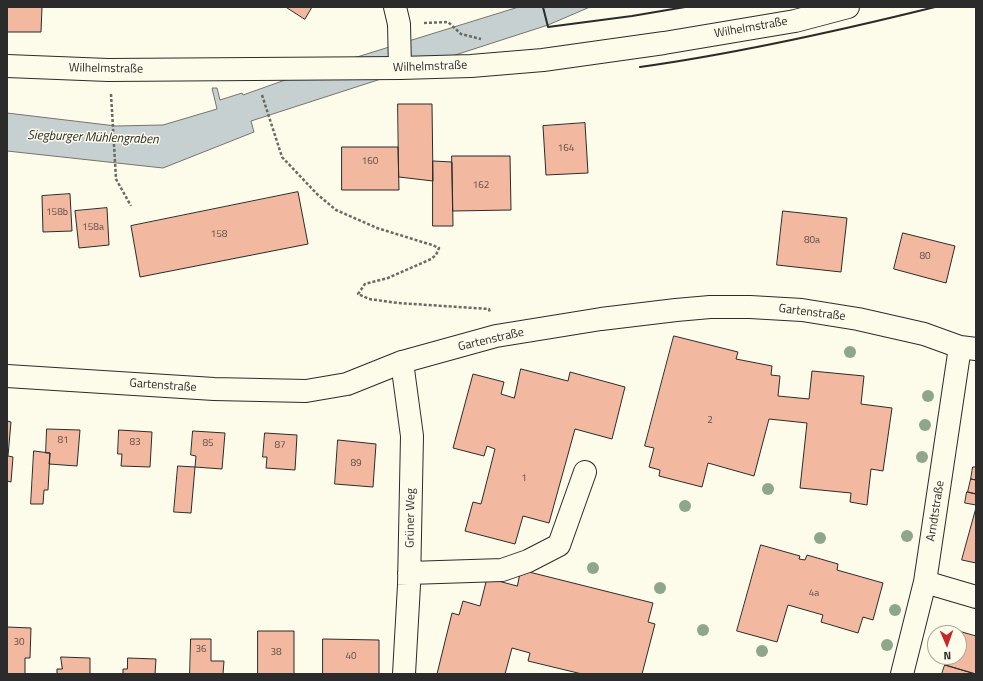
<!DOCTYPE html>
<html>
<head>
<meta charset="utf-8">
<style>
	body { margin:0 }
	#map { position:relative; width:983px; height:681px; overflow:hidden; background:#fdfbea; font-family:"Titillium Web",sans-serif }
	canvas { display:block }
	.frame { position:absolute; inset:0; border:8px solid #2b2b2b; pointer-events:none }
	.north { position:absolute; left:927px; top:625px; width:40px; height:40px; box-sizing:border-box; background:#fdfbea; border:1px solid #a9a89e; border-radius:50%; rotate:178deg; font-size:11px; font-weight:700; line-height:16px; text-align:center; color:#2b2b2b }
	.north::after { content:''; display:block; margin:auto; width:14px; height:18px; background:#c62828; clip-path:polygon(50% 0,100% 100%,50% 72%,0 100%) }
</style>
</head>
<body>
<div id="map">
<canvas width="983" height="681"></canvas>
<div class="frame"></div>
<div class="north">N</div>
</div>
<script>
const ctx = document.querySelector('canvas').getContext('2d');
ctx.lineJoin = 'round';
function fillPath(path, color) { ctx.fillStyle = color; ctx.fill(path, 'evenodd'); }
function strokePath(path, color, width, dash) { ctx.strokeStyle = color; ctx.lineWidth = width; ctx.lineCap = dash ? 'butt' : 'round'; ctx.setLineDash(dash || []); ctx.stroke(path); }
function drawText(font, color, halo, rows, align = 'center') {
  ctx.font = font + ' "Titillium Web",sans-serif'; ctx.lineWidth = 3; ctx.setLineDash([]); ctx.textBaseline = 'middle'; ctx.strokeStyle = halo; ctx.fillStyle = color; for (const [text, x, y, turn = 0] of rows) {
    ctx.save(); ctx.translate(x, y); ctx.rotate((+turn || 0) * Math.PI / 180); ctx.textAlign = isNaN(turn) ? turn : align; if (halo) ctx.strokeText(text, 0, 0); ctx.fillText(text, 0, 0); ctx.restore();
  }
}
const water = new Path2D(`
	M 519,7 L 590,7 L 548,25 L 251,121 L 254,132 L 163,168 L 7,151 L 7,113 L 116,126 L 163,125 L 217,109 L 212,88 L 217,88 L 220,100 L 242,93 L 243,95 L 302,74 Z`);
fillPath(water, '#c7d0d0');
strokePath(water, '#74746e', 1);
const building = new Path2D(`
	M 7,7 L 42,7 L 41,32 L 7,32 Z
	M 286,7 L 312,7 L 305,19 Z
	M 398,104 L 432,104 L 433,181 L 399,177 Z
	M 585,123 L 588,173 L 546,175 L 543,126 Z
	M 342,147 L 398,147 L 399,190 L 342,190 Z
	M 452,156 L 510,156 L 511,210 L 453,211 Z
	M 433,161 L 452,162 L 453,226 L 433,226 Z
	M 298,192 L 308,244 L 140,277 L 131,226 Z
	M 70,194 L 72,231 L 43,232 L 42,196 Z
	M 107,208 L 109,245 L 79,248 L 75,211 Z
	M 783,211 L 847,218 L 841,272 L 777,265 Z
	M 903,233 L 955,246 L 946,283 L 894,269 Z
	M 674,336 L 738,352 L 736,359 L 772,366 L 771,375 L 780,376 L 778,396 L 809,399 L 812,371 L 864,376 L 861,404 L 892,408 L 883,471 L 871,469 L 867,505 L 850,502 L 851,493 L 800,488 L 807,423 L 769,419 L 754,476 L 708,463 L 702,487 L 659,476 L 660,470 L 649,467 L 654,448 L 645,446 Z
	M 521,369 L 568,381 L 570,372 L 625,387 L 612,439 L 575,429 L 549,523 L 523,516 L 515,544 L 465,531 L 473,502 L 481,504 L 495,449 L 487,446 L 484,456 L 453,448 L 473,374 L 504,382 L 501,394 L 514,398 Z
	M 7,421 L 11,422 L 8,456 L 13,457 L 11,482 L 7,481 Z
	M 47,429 L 80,430 L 77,466 L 49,464 L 50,453 L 46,453 Z
	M 119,430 L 152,432 L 150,467 L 121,466 L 122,454 L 118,454 Z
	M 193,431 L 225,433 L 222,469 L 195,467 L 196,456 L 191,455 Z
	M 265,433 L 297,435 L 295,470 L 266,468 L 267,457 L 263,457 Z
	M 338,440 L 376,444 L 373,487 L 335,484 Z
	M 34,451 L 50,453 L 48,490 L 44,490 L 43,504 L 31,504 Z
	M 178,466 L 195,467 L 191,513 L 174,512 Z
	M 973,467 L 976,467 L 976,480 L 971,479 Z
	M 971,479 L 976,480 L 976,494 L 968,492 Z
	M 967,492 L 976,494 L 976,505 L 965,503 Z
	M 976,508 L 976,563 L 962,560 Z
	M 761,545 L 800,556 L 799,559 L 805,560 L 807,555 L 838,564 L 837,570 L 883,583 L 873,620 L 863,617 L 858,633 L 821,622 L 823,615 L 788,605 L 777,642 L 737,631 Z
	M 521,570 L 653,603 L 648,622 L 655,624 L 642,674 L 582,674 L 528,661 L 530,653 L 512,648 L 505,674 L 437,674 L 452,613 L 459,615 L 463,601 L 480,606 L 487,578 L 517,586 Z
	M 7,627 L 31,628 L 30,658 L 25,658 L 25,674 L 7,674 Z
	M 955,630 L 976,636 L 976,674 L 945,665 L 947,657 L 959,657 L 959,633 L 954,633 Z
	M 258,631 L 294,631 L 294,674 L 258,674 Z
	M 191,639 L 211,639 L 211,661 L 224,661 L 223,674 L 190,674 Z
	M 323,639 L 379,640 L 379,674 L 323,674 Z
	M 61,657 L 90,658 L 90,674 L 57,674 L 57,669 L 62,669 Z
	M 128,658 L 156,659 L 155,674 L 123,674 L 123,669 L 127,669 Z
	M 945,665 L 975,674 L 942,674 Z`);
fillPath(building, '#f2b8a0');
strokePath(building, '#2b2b2b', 1);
const minor = new Path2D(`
	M 395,7 L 399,24 L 400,68
	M 402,362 L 412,436 L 409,585 L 404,674
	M 7,376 L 214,389 L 306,391 L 347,384 L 402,362 L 496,336 L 601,319 L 676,310 L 710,307 L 750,307 L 802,310 L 858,319 L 924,334 L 960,347 L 976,349
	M 409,573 L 502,570 L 528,561 L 559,545 L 585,472
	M 925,582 L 976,597
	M 902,674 L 925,582 L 960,347`);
const major = new Path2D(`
	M 7,66 L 108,70 L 400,68 L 471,66 L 543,60 L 664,43 L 795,21 L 848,7`);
strokePath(minor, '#2b2b2b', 24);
strokePath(major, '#2b2b2b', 24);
strokePath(new Path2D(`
	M 424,23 L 448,22 L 461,34 L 481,39
	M 111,94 L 116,179 L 131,206
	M 262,95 L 282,157 L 317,194 L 336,210 L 377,228 L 432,245 L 439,248 L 436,255 L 431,259 L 388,278 L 365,284 L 358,294 L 369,299 L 398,303 L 489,309 L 490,313`), '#6a6964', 2.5, [3, 2]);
strokePath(minor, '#fdfbea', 22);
strokePath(major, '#fdfbea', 22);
strokePath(new Path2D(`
	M 543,7 L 548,27 L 632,16 L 685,7
	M 640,67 C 740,53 838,31 935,7`), '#2b2b2b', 2);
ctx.fillStyle = '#8ea78a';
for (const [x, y] of [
	[850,352],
	[928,396],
	[925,425],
	[922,457],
	[768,489],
	[685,506],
	[907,536],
	[820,538],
	[593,568],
	[660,588],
	[895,610],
	[703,630],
	[887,645],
	[762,651]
]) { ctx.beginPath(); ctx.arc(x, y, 6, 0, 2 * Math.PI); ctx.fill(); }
drawText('10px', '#5d4e48', null, [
	["164",566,149],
	["160",370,162],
	["162",481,186],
	["158b",57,213],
	["158a",93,228],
	["158",219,235],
	["80a",812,241],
	["80",925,257],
	["2",710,421],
	["81",63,441],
	["83",135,443],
	["85",208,444],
	["87",280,446],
	["89",356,464],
	["1",524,479],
	["4a",814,594],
	["30",19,643],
	["36",201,650],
	["38",276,653],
	["40",351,657]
]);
drawText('12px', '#2b2b2b', '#fdfbea', [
	["Wilhelmstraße",751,28,-10],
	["Wilhelmstraße",430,67,-2],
	["Wilhelmstraße",106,69,1],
	["Gartenstraße",812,313,7],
	["Gartenstraße",491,340,-13],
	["Gartenstraße",163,386,4],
	["Arndtstraße",936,511,-81],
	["Grüner Weg",411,518,-89]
]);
drawText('italic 13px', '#2b2b2b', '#fdfbea', [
	["Siegburger Mühlengraben",93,138,2]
]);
</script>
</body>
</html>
